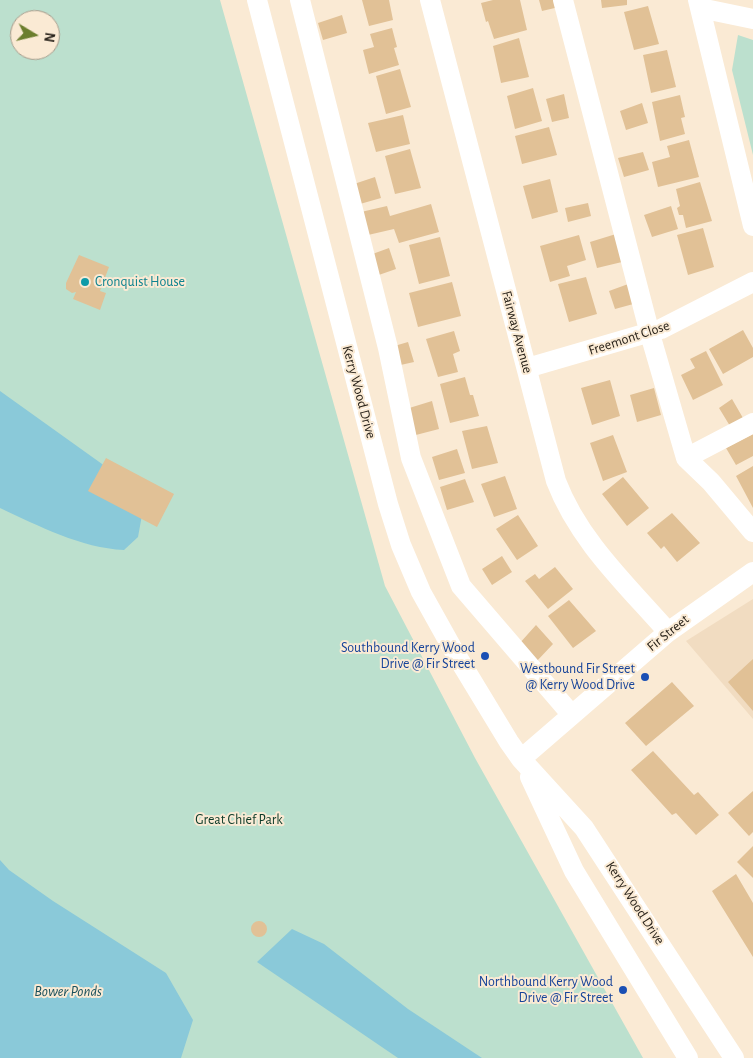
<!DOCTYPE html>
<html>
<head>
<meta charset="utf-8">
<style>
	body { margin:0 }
	#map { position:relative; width:753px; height:1058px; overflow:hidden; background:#faead4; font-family:"Alegreya Sans",sans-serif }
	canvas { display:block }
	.north { position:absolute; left:10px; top:10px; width:50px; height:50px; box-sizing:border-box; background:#faead4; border:1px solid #a69a8a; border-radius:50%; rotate:99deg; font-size:14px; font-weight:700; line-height:20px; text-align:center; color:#28221a }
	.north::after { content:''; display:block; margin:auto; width:18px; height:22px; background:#6c7e2e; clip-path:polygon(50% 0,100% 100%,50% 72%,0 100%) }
</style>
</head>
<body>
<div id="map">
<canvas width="753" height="1058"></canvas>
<div class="north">N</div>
</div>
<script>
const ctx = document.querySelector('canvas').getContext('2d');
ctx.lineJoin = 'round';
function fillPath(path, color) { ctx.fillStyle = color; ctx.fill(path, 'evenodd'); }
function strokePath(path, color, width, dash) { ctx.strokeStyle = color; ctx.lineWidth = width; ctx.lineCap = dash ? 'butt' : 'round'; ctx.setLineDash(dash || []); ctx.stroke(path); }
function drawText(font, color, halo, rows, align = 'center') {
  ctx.font = font + ' "Alegreya Sans",sans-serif'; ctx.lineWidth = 4; ctx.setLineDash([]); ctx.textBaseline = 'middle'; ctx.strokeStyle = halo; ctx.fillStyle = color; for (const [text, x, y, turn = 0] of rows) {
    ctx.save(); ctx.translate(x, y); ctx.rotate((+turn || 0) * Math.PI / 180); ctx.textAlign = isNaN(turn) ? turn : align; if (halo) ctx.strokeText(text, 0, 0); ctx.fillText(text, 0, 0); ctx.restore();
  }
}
fillPath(new Path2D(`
	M 753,599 L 753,719 L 686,641 Z`), '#f1dcc1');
fillPath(new Path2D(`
	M 0,0 L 220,0 L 385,586 L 475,758 L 643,1058 L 0,1058 ZM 20,20 L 50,20 L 50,50 L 20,50 Z
	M 738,35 L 753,40 L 753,155 L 732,70 Z`), '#bce0ce');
fillPath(new Path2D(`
	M 0,391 L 130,484 L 142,515 L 138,537 L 124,550 C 81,548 39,526 0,508 Z
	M 0,860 L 9,870 L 53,901 L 166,973 L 193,1020 L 181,1058 L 0,1058 Z
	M 292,929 L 324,944 L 408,1009 L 482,1058 L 398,1058 L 257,962 Z`), '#8ac9d9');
fillPath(new Path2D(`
	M 362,0 L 389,0 L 393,20 L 369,26 Z
	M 493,0 L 520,0 L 527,30 L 494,39 L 488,21 L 486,22 L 481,3 Z
	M 539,0 L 558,0 L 559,7 L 542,11 Z
	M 601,0 L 627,0 L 627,5 L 602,8 Z
	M 648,6 L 659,44 L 634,50 L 624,12 Z
	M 342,15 L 347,33 L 323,40 L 318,23 Z
	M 392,28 L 397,47 L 394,48 L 399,65 L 369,74 L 363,50 L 374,47 L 370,34 Z
	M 519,38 L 529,77 L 501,83 L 493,46 Z
	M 667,50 L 676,87 L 651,93 L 643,55 Z
	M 400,69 L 411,107 L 386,114 L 376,76 Z
	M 533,88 L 542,121 L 515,129 L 507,96 Z
	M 564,94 L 569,118 L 552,122 L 546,99 Z
	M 680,95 L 685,117 L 681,118 L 685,134 L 660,141 L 652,102 Z
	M 642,103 L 648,123 L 626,130 L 620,111 Z
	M 403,115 L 410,144 L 376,152 L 368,123 Z
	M 549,127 L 557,155 L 522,164 L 515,136 Z
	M 689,140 L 699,177 L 658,187 L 652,162 L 670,157 L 667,146 Z
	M 410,149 L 421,188 L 395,194 L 385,156 Z
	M 643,152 L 649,170 L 624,177 L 618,158 Z
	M 375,177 L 381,198 L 353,206 L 348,186 Z
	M 550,179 L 558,212 L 532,219 L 523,186 Z
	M 700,182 L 712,221 L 686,228 L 683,215 L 679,215 L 677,208 L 680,206 L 676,189 Z
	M 588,203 L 591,216 L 568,222 L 565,208 Z
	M 431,204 L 439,232 L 399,243 L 394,229 L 368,235 L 361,212 L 387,206 L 390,216 Z
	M 671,206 L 678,229 L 652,237 L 644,215 Z
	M 703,228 L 714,267 L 688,275 L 677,235 Z
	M 616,234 L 622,262 L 597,268 L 590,242 Z
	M 579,235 L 586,260 L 567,266 L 570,276 L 550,282 L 540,246 Z
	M 440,237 L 450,276 L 419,284 L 409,245 Z
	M 389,248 L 396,269 L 373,277 L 367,256 Z
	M 79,255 L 109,267 L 100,291 L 106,293 L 100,310 L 73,299 L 76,292 L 72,293 L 66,289 L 66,283 Z
	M 586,277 L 597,314 L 569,322 L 558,284 Z
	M 452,282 L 461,316 L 418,327 L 409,293 Z
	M 631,283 L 637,303 L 615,309 L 609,291 Z
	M 743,330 L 753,348 L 753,357 L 723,374 L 709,349 Z
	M 454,331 L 460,351 L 453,354 L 458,372 L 438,377 L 426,339 Z
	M 408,342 L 414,362 L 396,366 L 391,347 Z
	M 706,351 L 723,385 L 693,400 L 681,375 L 695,368 L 690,359 Z
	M 465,377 L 470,395 L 473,395 L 479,416 L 450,423 L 440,384 Z
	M 610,380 L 620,416 L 592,425 L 581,388 Z
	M 654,388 L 661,415 L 637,422 L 630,395 Z
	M 732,399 L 743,418 L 730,426 L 719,408 Z
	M 432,401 L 439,429 L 412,436 L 406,409 Z
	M 487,426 L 498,463 L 472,469 L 462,431 Z
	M 753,434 L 753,456 L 736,465 L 726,448 Z
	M 613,435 L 627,472 L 603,481 L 590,443 Z
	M 457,449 L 465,473 L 439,480 L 432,457 Z
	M 106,458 L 174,494 L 157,527 L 88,491 Z
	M 753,466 L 753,508 L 736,476 Z
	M 505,476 L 517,509 L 494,517 L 481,484 Z
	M 623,477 L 649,508 L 627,526 L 602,494 Z
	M 465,479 L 474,502 L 447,510 L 440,487 Z
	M 672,513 L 700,543 L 677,562 L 664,546 L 661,549 L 647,533 Z
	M 518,515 L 538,546 L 517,560 L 496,529 Z
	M 502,556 L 512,572 L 492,585 L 482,569 Z
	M 555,567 L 573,589 L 548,609 L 525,581 L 535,574 L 539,579 Z
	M 569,600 L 596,631 L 573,648 L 548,616 Z
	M 536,625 L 553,644 L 536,662 L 519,644 Z
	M 753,659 L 753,711 L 728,682 Z
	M 672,682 L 694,706 L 646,746 L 625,723 Z
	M 653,751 L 694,795 L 698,792 L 719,815 L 696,835 L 676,813 L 672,815 L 631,770 Z
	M 753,791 L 753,832 L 749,836 L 728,813 Z
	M 753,846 L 753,878 L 737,862 Z
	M 736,874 L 753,903 L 753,957 L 712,891 Z
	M251 929a8 8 0 1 1 16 0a8 8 0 1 1-16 0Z`), '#e1c196');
strokePath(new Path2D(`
	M 257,0 L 388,504 L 401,545 L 421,592 L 455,653 L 509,742 L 521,759 L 584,828 L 734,1058
	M 300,0 L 388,348 L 411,458 L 461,586 L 571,714
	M 430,0 L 556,481 C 579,541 626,584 668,632
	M 563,0 L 650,334 L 686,458 L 711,482 L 753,532
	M 698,0 L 753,226
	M 700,8 L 753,19
	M 527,368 L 661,329 L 753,282
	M 686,458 L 753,423
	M 521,759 L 668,632 L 753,572
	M 530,777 L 574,871 L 688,1058`), '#fff', 20);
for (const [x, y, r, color] of [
	[85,282,5,"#0f9aa8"],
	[485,656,5,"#1a4fb4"],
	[645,677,5,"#1a4fb4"],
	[623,990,5,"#1a4fb4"]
]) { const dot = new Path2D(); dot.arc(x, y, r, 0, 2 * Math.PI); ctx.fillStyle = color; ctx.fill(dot); strokePath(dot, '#faead4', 2); }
drawText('14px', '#0d838f', '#faead4', [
	["Cronquist House",95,282]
], 'left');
drawText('14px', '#28221a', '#faead4', [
	["Fairway Avenue",517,332,75],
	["Freemont Close",629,338,-18],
	["Kerry Wood Drive",359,392,75],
	["Fir Street",668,633,-39],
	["Kerry Wood Drive",635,903,57]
]);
drawText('14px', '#164399', '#faead4', [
	["Southbound Kerry Wood",475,648],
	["Drive @ Fir Street",475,664],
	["Westbound Fir Street",635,669],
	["@ Kerry Wood Drive",635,685],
	["Northbound Kerry Wood",613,982],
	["Drive @ Fir Street",613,998]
], 'right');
drawText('14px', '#0b3a28', '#faead4', [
	["Great Chief Park",239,820]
]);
drawText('italic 15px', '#1a505c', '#faead4', [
	["Bower Ponds",68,991]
]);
</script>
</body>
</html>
